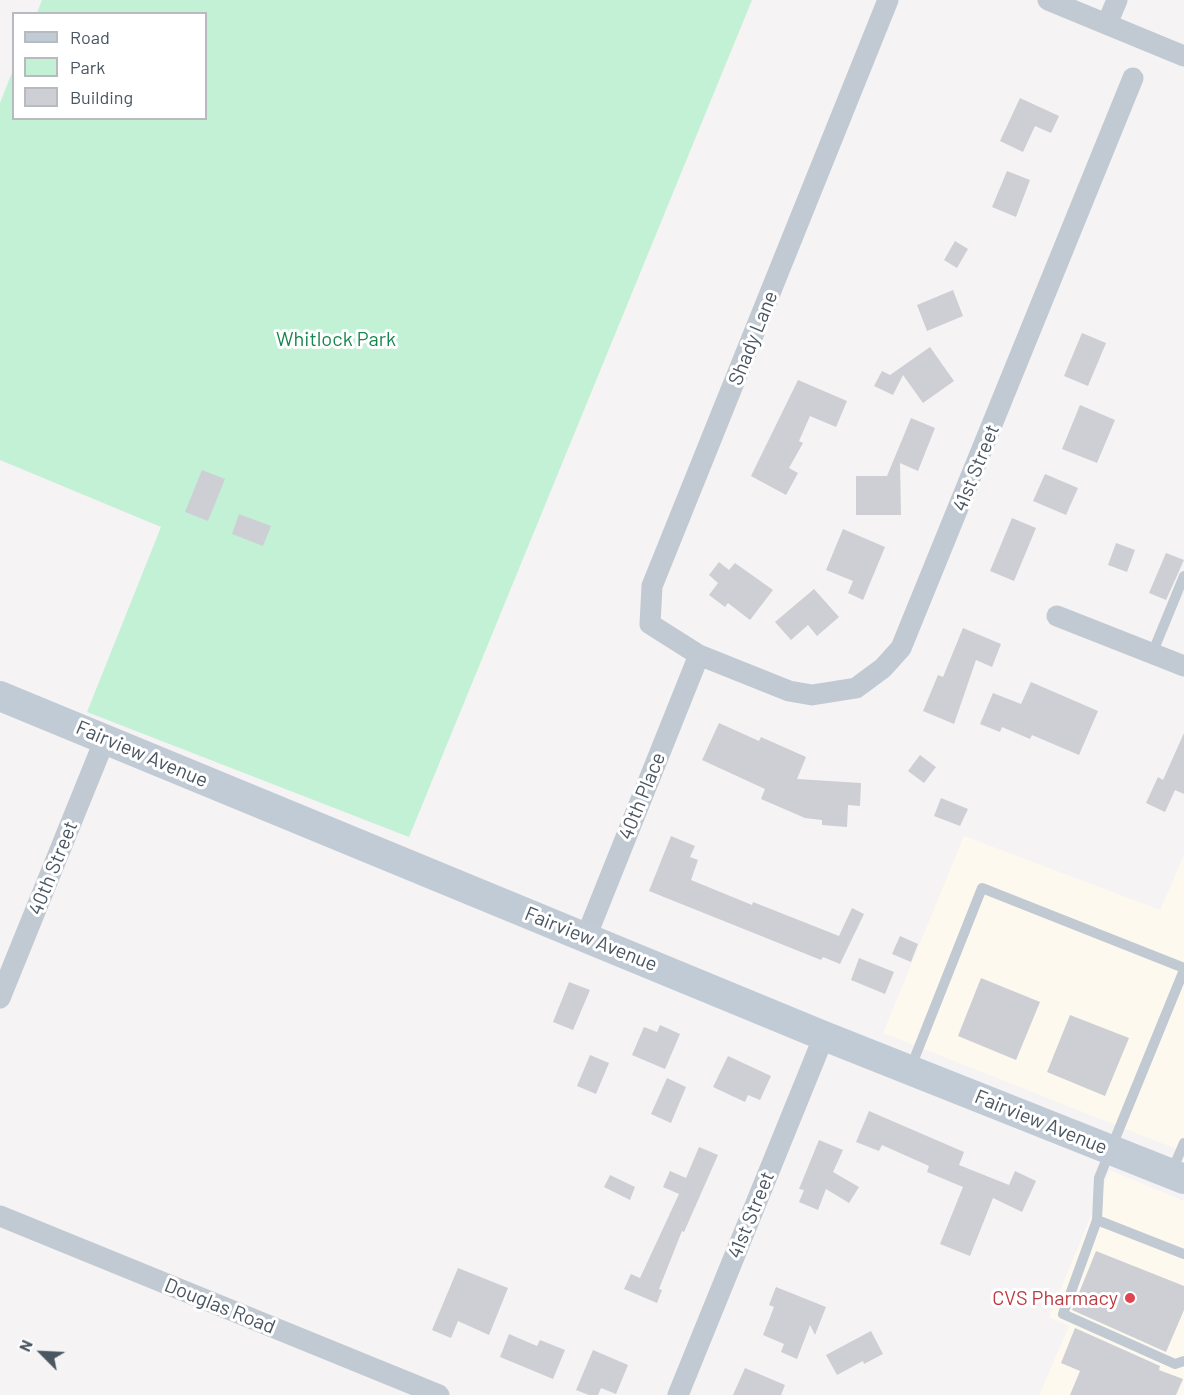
<!DOCTYPE html>
<html>
<head>
<meta charset="utf-8">
<style>
	body { margin:0 }
	#map { position:relative; width:1184px; height:1395px; overflow:hidden; background:#f5f3f3; font-family:Barlow,sans-serif }
	canvas { display:block }
	.legend { position:absolute; left:12px; top:12px; width:195px; height:108px; box-sizing:border-box; background:#fff; border:2px solid #b7bbc0; margin:0; padding:8px 10px; list-style:none; font-size:18px; color:#4a5661 }
	.legend li { display:flex; align-items:center; gap:12px; height:30px }
	.legend b { width:30px; border:2px solid #b7bbc0 }
	.north { position:absolute; left:12px; top:1323px; width:60px; height:60px; -webkit-text-stroke:4px #fff; paint-order:stroke; rotate:294deg; font-size:16px; font-weight:700; line-height:24px; text-align:center; color:#4a5661 }
	.north::after { content:''; display:block; margin:auto; width:21px; height:27px; background:#4a5661; clip-path:polygon(50% 0,100% 100%,50% 72%,0 100%) }
</style>
</head>
<body>
<div id="map">
<canvas width="1184" height="1395"></canvas>
<ul class="legend">
<li><b style="height:8px;background:#c1cbd6"></b>Road</li>
<li><b style="height:16px;background:#c3f1d5"></b>Park</li>
<li><b style="height:16px;background:#cdcfd5"></b>Building</li>
</ul>
<div class="north">N</div>
</div>
<script>
const ctx = document.querySelector('canvas').getContext('2d');
ctx.lineJoin = 'round';
function fillPath(path, color) { ctx.fillStyle = color; ctx.fill(path, 'evenodd'); }
function strokePath(path, color, width, dash) { ctx.strokeStyle = color; ctx.lineWidth = width; ctx.lineCap = dash ? 'butt' : 'round'; ctx.setLineDash(dash || []); ctx.stroke(path); }
function drawText(font, color, halo, rows, align = 'center') {
  ctx.font = font + ' Barlow,sans-serif'; ctx.lineWidth = 6; ctx.setLineDash([]); ctx.textBaseline = 'middle'; ctx.strokeStyle = halo; ctx.fillStyle = color; for (const [text, x, y, turn = 0] of rows) {
    ctx.save(); ctx.translate(x, y); ctx.rotate((+turn || 0) * Math.PI / 180); ctx.textAlign = isNaN(turn) ? turn : align; if (halo) ctx.strokeText(text, 0, 0); ctx.fillText(text, 0, 0); ctx.restore();
  }
}
fillPath(new Path2D(`
	M 964,836 L 1160,910 L 1184,855 L 1184,1152 L 883,1033 Z
	M 1110,1170 L 1184,1201 L 1184,1395 L 1039,1395 L 1069,1326 L 1049,1317 Z`), '#fdf9ef');
fillPath(new Path2D(`
	M 42,0 L 752,0 L 409,837 L 87,712 L 161,527 L 0,460 L 0,103 L 13,70 L 14,118 L 206,118 L 206,14 L 37,13 Z`), '#c3f1d5');
fillPath(new Path2D(`
	M 1020,98 L 1059,116 L 1051,133 L 1035,126 L 1023,152 L 1000,141 Z
	M 1007,171 L 1030,180 L 1016,217 L 992,207 Z
	M 955,241 L 968,249 L 957,268 L 944,260 Z
	M 953,290 L 963,316 L 927,331 L 917,305 Z
	M 1082,333 L 1106,343 L 1088,386 L 1064,376 Z
	M 930,347 L 954,381 L 923,403 L 903,375 L 893,395 L 874,386 L 882,371 L 890,375 Z
	M 798,380 L 847,401 L 836,427 L 810,416 L 799,441 L 803,443 L 789,468 L 798,473 L 786,495 L 751,476 Z
	M 1080,405 L 1115,420 L 1097,463 L 1062,449 Z
	M 911,418 L 935,428 L 918,471 L 900,463 L 901,515 L 856,515 L 856,476 L 887,476 Z
	M 202,470 L 225,479 L 208,521 L 185,512 Z
	M 1045,474 L 1078,488 L 1066,515 L 1033,501 Z
	M 239,514 L 271,526 L 263,546 L 232,534 Z
	M 1012,518 L 1036,528 L 1014,581 L 990,571 Z
	M 843,529 L 885,547 L 863,600 L 848,593 L 853,581 L 826,570 Z
	M 1116,543 L 1135,550 L 1127,572 L 1108,565 Z
	M 1166,553 L 1184,560 L 1166,600 L 1149,593 Z
	M 719,562 L 729,570 L 735,563 L 773,590 L 750,620 L 728,603 L 725,607 L 709,595 L 718,583 L 709,575 Z
	M 814,589 L 839,617 L 817,636 L 808,625 L 791,640 L 775,622 Z
	M 963,628 L 1001,644 L 992,667 L 976,660 L 954,724 L 923,711 L 938,675 L 943,677 Z
	M 1031,682 L 1098,711 L 1079,755 L 1032,735 L 1030,739 L 1002,727 L 1000,732 L 980,724 L 993,693 L 1021,704 Z
	M 719,723 L 759,741 L 761,737 L 806,757 L 797,779 L 861,783 L 860,806 L 848,805 L 847,827 L 822,825 L 822,820 L 805,818 L 761,799 L 765,789 L 702,760 Z
	M 1184,733 L 1184,794 L 1175,790 L 1165,812 L 1146,803 L 1158,777 L 1163,780 Z
	M 920,755 L 936,767 L 924,783 L 908,771 Z
	M 941,798 L 968,809 L 960,826 L 934,816 Z
	M 671,836 L 695,846 L 690,857 L 698,860 L 691,880 L 752,905 L 753,902 L 839,936 L 852,908 L 864,914 L 840,964 L 823,957 L 821,960 L 649,891 Z
	M 900,936 L 918,944 L 911,962 L 892,954 Z
	M 859,958 L 894,972 L 885,994 L 851,980 Z
	M 981,978 L 1040,1002 L 1016,1060 L 958,1036 Z
	M 569,982 L 590,990 L 573,1030 L 553,1022 Z
	M 1070,1015 L 1129,1038 L 1105,1096 L 1047,1072 Z
	M 660,1025 L 680,1034 L 665,1069 L 632,1055 L 644,1027 L 657,1032 Z
	M 590,1055 L 609,1063 L 596,1094 L 577,1086 Z
	M 728,1056 L 771,1076 L 760,1100 L 748,1095 L 745,1102 L 713,1087 Z
	M 667,1078 L 686,1087 L 671,1123 L 651,1114 Z
	M 869,1111 L 964,1152 L 959,1165 L 1009,1185 L 1015,1171 L 1036,1181 L 1022,1212 L 993,1198 L 970,1256 L 940,1244 L 963,1187 L 927,1172 L 929,1166 L 882,1145 L 879,1151 L 856,1142 Z
	M 819,1140 L 843,1150 L 833,1172 L 859,1187 L 849,1203 L 826,1189 L 818,1210 L 799,1202 L 804,1190 L 799,1189 Z
	M 699,1147 L 718,1155 L 684,1232 L 682,1231 L 659,1289 L 662,1290 L 657,1303 L 624,1289 L 631,1274 L 640,1278 L 679,1194 L 663,1187 L 670,1171 L 686,1178 Z
	M 610,1175 L 635,1187 L 630,1200 L 604,1187 Z
	M 1096,1251 L 1184,1286 L 1184,1310 L 1166,1352 L 1072,1310 Z
	M 458,1268 L 508,1288 L 489,1335 L 458,1321 L 451,1338 L 432,1330 Z
	M 776,1287 L 826,1307 L 815,1335 L 810,1325 L 797,1359 L 781,1352 L 784,1344 L 763,1335 L 774,1307 L 769,1305 Z
	M 1075,1328 L 1160,1366 L 1159,1370 L 1183,1379 L 1176,1395 L 1070,1395 L 1080,1371 L 1061,1363 Z
	M 871,1331 L 883,1354 L 864,1364 L 863,1361 L 837,1375 L 826,1355 Z
	M 509,1334 L 537,1346 L 540,1340 L 565,1350 L 553,1379 L 500,1357 Z
	M 593,1350 L 628,1365 L 616,1394 L 601,1388 L 598,1395 L 589,1395 L 576,1390 Z
	M 745,1368 L 785,1385 L 781,1395 L 733,1395 Z`), '#cdcfd5');
strokePath(new Path2D(`
	M 1152,654 L 1184,576
	M 1184,970 L 1099,1178 L 1097,1220 L 1063,1314 L 1175,1364 L 1184,1361
	M 911,1067 L 982,888 L 1184,968
	M 1171,1173 L 1184,1143
	M 1097,1220 L 1184,1254`), '#c1cad2', 10);
strokePath(new Path2D(`
	M 888,0 L 652,586 L 650,624 L 699,655 L 789,691 L 812,695 L 856,688 L 883,668 L 901,648 L 1133,78
	M 1048,0 L 1184,56
	M 1107,24 L 1117,0
	M 1057,616 L 1184,666
	M 586,937 L 699,655
	M 0,998 L 105,739
	M 0,1216 L 439,1395
	M 678,1395 L 824,1036`), '#c1cad2', 21);
strokePath(new Path2D(`
	M 0,696 L 824,1036 L 1184,1179`), '#c1cbd6', 30);
for (const [x, y, r, color] of [
	[1130,1298,6,"#e0444e"]
]) { const dot = new Path2D(); dot.arc(x, y, r, 0, 2 * Math.PI); ctx.fillStyle = color; ctx.fill(dot); strokePath(dot, '#fff', 2); }
drawText('20px', '#4a5661', '#fff', [
	["Shady Lane",753,338,-68],
	["41st Street",976,468,-68],
	["Fairview Avenue",142,754,23],
	["40th Place",642,796,-68],
	["40th Street",53,868,-68],
	["Fairview Avenue",591,939,22],
	["Fairview Avenue",1041,1122,22],
	["41st Street",751,1215,-68],
	["Douglas Road",220,1306,22]
]);
drawText('20px', '#17864f', '#fff', [
	["Whitlock Park",336,339]
]);
drawText('20px', '#be3a42', '#fff', [
	["CVS Pharmacy",1118,1298]
], 'right');
</script>
</body>
</html>
